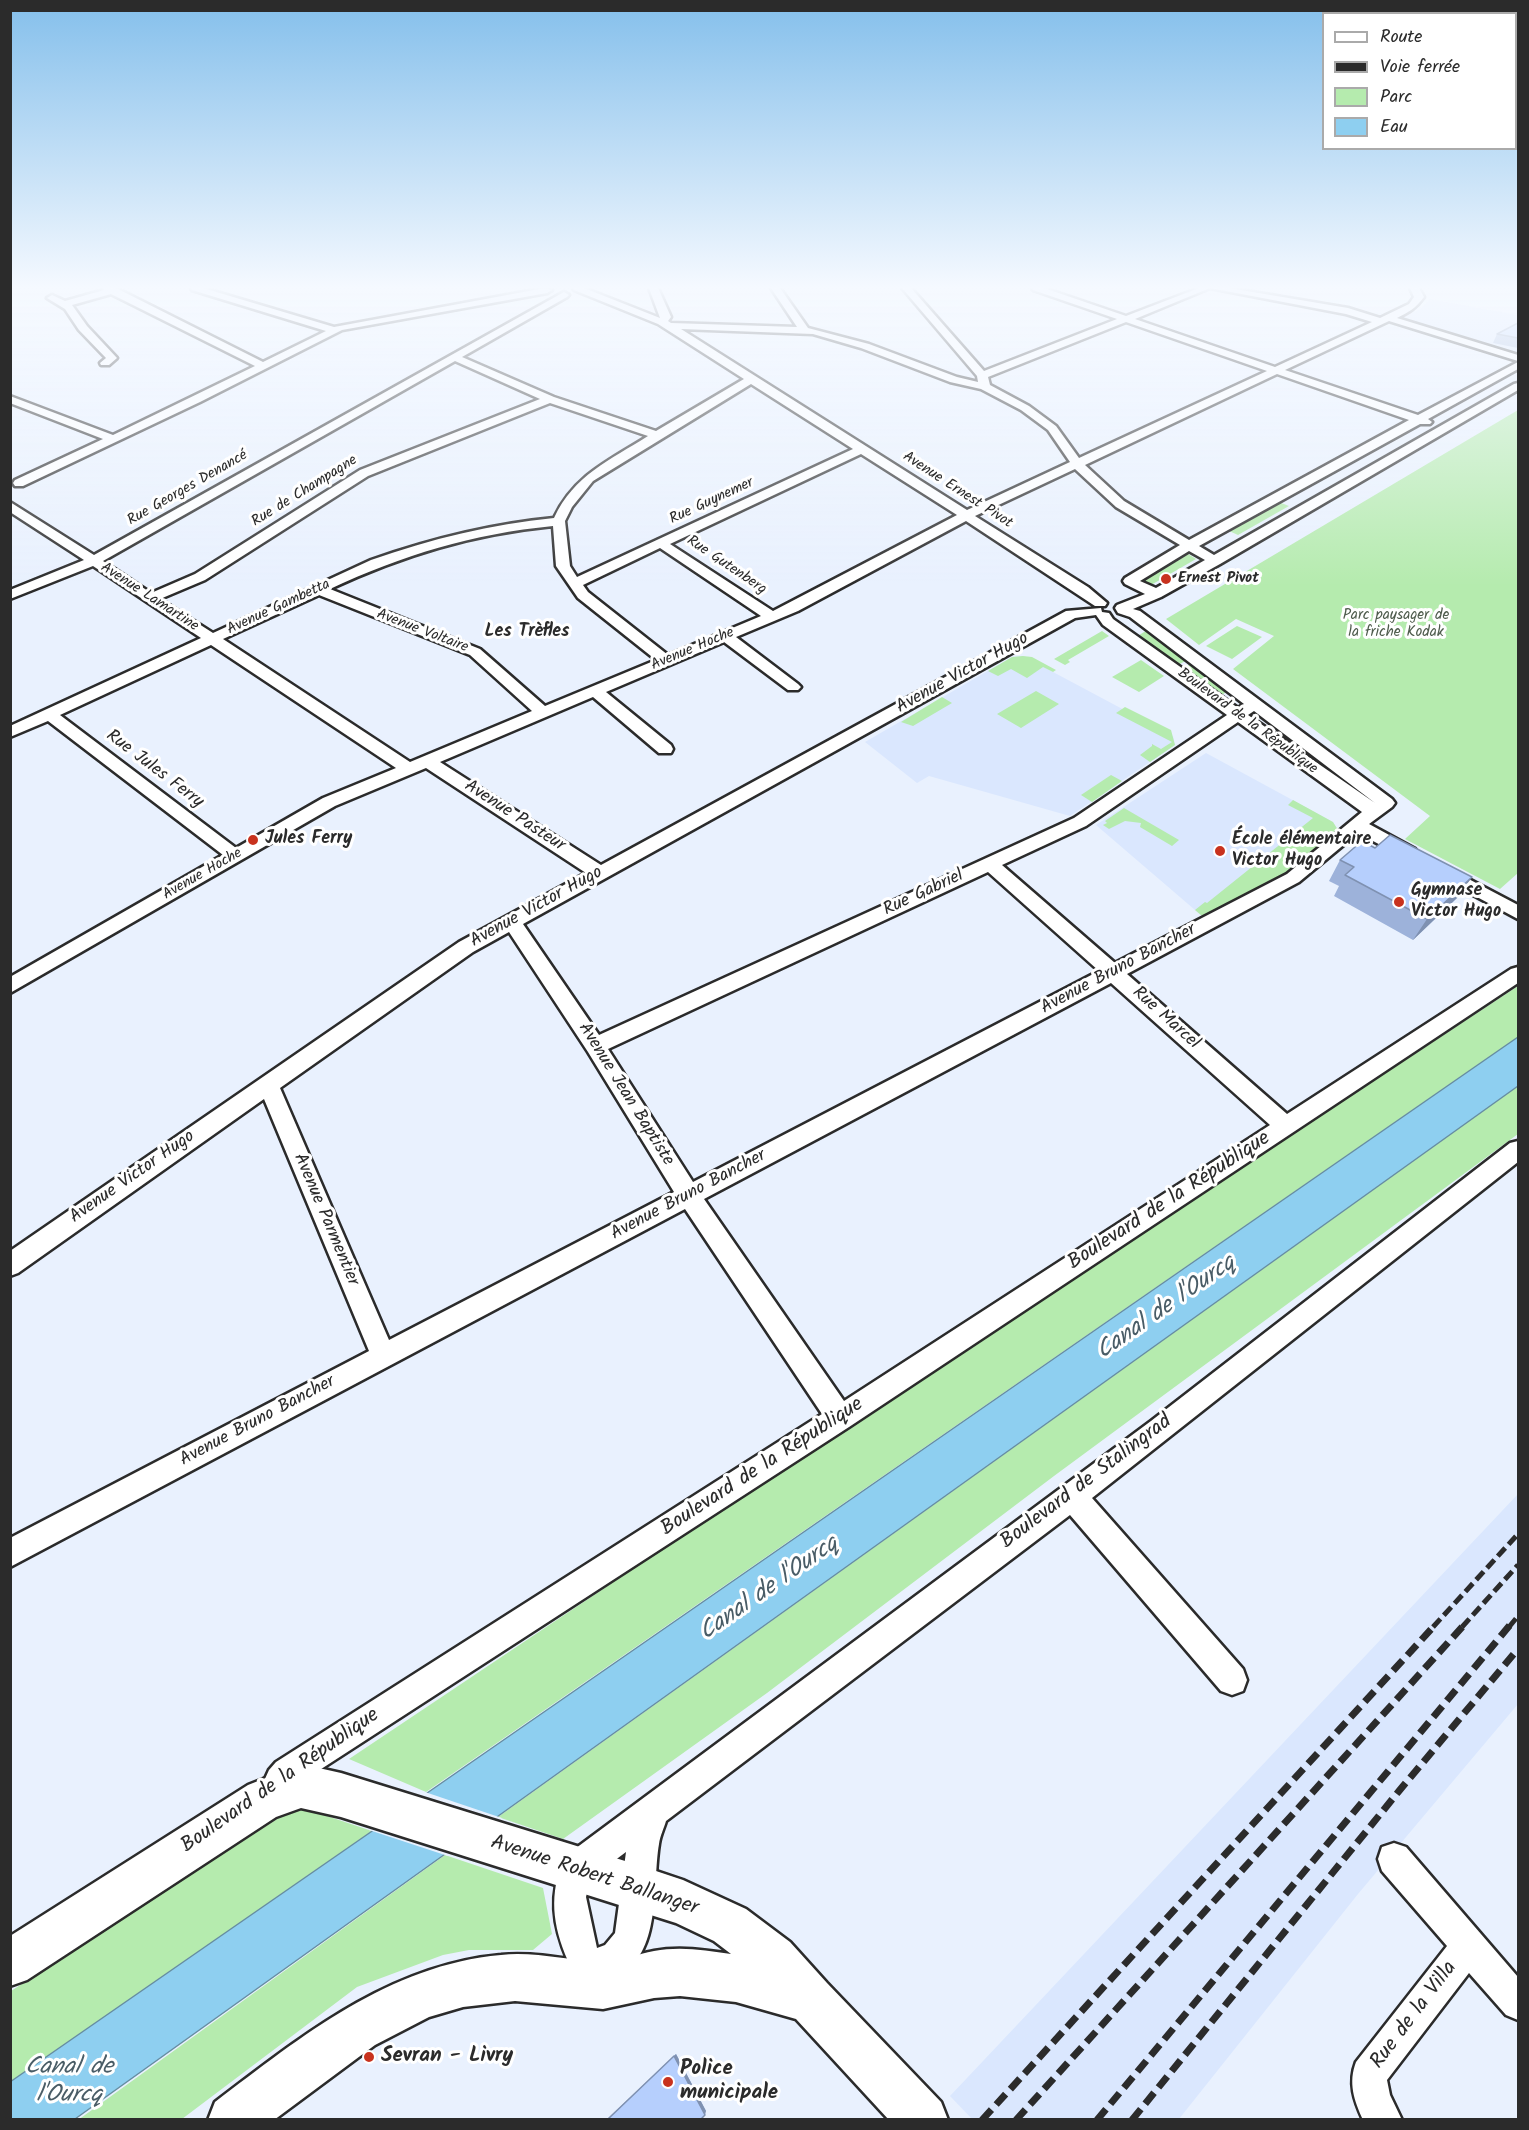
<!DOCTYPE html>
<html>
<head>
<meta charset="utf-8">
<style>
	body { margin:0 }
	#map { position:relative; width:1529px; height:2130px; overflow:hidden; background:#e9f1fe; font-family:Kalam,sans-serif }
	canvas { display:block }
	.frame { position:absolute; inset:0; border:12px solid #2b2b2b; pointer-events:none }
	.legend { position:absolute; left:1322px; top:12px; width:195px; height:138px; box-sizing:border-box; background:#fff; border:2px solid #aaa; margin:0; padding:8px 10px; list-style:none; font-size:18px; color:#2b2b2b }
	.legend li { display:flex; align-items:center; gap:12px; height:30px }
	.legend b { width:30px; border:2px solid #aaa }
</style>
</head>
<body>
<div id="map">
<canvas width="1529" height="2130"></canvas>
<div class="frame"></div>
<ul class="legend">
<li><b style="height:8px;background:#fff"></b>Route</li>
<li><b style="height:8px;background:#2b2b2b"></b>Voie ferrée</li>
<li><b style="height:16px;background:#b5ebae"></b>Parc</li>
<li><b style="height:16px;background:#8ecff0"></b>Eau</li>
</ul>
</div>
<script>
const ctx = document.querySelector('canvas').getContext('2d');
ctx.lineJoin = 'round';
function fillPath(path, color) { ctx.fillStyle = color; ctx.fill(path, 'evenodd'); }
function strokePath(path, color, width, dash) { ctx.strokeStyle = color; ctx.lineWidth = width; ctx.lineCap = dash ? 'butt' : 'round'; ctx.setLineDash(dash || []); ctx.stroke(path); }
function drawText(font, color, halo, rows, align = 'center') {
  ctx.font = font + ' Kalam,sans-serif'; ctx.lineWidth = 6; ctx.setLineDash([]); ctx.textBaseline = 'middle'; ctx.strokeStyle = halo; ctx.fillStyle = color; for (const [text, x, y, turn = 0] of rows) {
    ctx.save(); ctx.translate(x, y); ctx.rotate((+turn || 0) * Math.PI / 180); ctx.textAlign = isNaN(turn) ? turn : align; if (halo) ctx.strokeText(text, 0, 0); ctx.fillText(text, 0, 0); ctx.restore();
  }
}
fillPath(new Path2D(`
	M 1430,299 L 1518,315 L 1518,357 L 1513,360 L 1393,322 L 1420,309 Z
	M 1023,656 L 1173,736 L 1175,745 L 1070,816 L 929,776 L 917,783 L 865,742 L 1012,657 Z
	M 1206,753 L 1333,822 L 1338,830 L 1288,872 L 1202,916 L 1096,825 Z
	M 1518,1494 L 1518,1704 L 1358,1894 L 1179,2119 L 972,2119 L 950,2096 Z`), '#dae7fe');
fillPath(new Path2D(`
	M 1518,410 L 1518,873 L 1500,889 L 1405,839 L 1430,816 L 1233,669 L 1274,636 L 1236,619 L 1199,645 L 1166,619 Z
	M 1276,501 L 1289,506 L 1238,535 L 1229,531 L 1232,529 L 1229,528 L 1244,519 L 1248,521 L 1270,508 L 1267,506 Z
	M 1185,552 L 1196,559 L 1151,585 L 1142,580 L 1182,558 L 1178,556 Z
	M 1237,626 L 1262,637 L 1232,659 L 1206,646 Z
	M 1149,629 L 1189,659 L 1176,666 L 1136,637 Z
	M 1102,631 L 1109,636 L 1068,660 L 1070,662 L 1065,665 L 1054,659 Z
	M 1023,656 L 1032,657 L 1056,670 L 1053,672 L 1043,667 L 1027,678 L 1011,669 L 998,676 L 988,671 L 1012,657 Z
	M 1141,660 L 1164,676 L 1139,692 L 1112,677 Z
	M 1193,662 L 1229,690 L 1219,697 L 1181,670 Z
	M 1036,691 L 1059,704 L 1021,728 L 997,714 Z
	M 942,697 L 952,703 L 913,726 L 901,722 Z
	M 1125,707 L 1171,730 L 1175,745 L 1150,762 L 1140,755 L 1152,746 L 1152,744 L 1161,749 L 1172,742 L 1116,713 Z
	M 1111,775 L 1122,781 L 1092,802 L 1081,795 Z
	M 1293,800 L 1333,822 L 1338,830 L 1288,872 L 1202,916 L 1195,910 L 1205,902 L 1207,903 L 1313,818 L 1288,805 Z
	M 1124,808 L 1179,840 L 1172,846 L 1140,827 L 1141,823 L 1125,821 L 1109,829 L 1103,825 L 1107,823 L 1105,821 Z
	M 1518,986 L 1518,1037 L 426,1792 L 349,1759 L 727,1506 Z
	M 1518,1086 L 1518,1134 L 1054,1476 L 767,1693 L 563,1839 L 498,1817 Z
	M 297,1806 L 372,1831 L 11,2082 L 11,1991 Z
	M 445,1855 L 543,1888 L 552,1934 L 533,1950 L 469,1950 L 443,1955 L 357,1987 L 182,2119 L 78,2120 Z`), '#b5ebae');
const water = new Path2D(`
	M 1518,1037 L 1518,1086 L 75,2119 L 11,2119 L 10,2082 Z`);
fillPath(water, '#8ecff0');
strokePath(water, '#668da1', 1.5);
fillPath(new Path2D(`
	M 422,1791 L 502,1818 L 448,1856 L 369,1830 Z`), '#e9f1fe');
const minor = new Path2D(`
	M 103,288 L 116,288 L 263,362 L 326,331 L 192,290 L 191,288 L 203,288 L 334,327 L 545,288 L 552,290 L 547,293 L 342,330 L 200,402 L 23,486 L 15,486 L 13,483 L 15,480 L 103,439 L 10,403 L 10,396 L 113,435 L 255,366 L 111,294 L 72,305 L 87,326 L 117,358 L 109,365 L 101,365 L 100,363 L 106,358 L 79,330 L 65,309 L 47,298 L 52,295 L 65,301 L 104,290 Z
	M 573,288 L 584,288 L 660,318 L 649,288 L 658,288 L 671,317 L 668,321 L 671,323 L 797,327 L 771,288 L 780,288 L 808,328 L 869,344 L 957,377 L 978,382 L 977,376 L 902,288 L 911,288 L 984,371 L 1117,319 L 1033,290 L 1032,288 L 1044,288 L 1126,316 L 1199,288 L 1229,288 L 1348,308 L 1380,318 L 1409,304 L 1414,297 L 1410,288 L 1419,288 L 1424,297 C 1416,308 1409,312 1397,318 L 1518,355 L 1518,361 L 1389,321 L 1285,370 L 1418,415 L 1518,362 L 1518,369 L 1428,419 L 1432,422 L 1430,424 L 1420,424 L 1199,546 L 1214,555 L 1514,384 L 1518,383 L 1518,390 L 1220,564 L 1161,597 L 1133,609 L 1140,611 L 1392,799 L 1395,803 L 1392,807 L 1369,824 L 1415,849 L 1418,853 L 1415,857 L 1403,857 L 1358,833 L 1299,882 L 1127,974 L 1287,1114 L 1511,969 L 1518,967 L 1518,983 L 849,1427 L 298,1784 L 291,1792 L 280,1797 L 269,1792 L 264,1781 L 269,1770 L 276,1762 L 822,1414 L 685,1209 L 10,1567 L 10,1538 L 369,1351 L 264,1099 L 18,1273 L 10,1276 L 10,1251 L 459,942 L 586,873 L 426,768 L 335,806 L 10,993 L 10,977 L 223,855 L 48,721 L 10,737 L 10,726 L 201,638 L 93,566 L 10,599 L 10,590 L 84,560 L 10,512 L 10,502 L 94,555 L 564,292 L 569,295 L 567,297 L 462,357 L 554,397 L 656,431 L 744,379 L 658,324 L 574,290 ZM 1210,288 L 1346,314 L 1372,322 L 1275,367 L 1135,319 ZM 1126,322 L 1267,371 L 1079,458 L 1056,426 L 1029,406 L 990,385 L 988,377 ZM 681,329 L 813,334 L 861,348 L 950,382 L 981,389 L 1021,410 L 1048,430 L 1070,462 L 967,510 ZM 455,361 L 540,399 L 360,470 L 195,574 L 151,593 L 103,561 ZM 1277,374 L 1409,420 L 1189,540 L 1124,501 L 1085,465 ZM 751,384 L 853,449 L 577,577 L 570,566 L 565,521 L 572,507 L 593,481 ZM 550,403 L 648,436 C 610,460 574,475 554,518 C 491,524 431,539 371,560 L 213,633 L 160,599 L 205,580 L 368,476 ZM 861,454 L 957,515 L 773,611 L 670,544 ZM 1075,469 L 1116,507 L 1180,545 L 1125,578 L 1123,581 L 1125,584 L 1145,594 L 1117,605 L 1115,608 L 1118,613 L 1130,617 L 1244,704 L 1238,708 L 1113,619 L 1109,613 L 1102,612 L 1101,608 L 1066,611 L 601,865 L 440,762 L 593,697 L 659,753 L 671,753 L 673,749 L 671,745 L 606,692 L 724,642 L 788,690 L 798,690 L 801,687 L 798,684 L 736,637 L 798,611 L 966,521 L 1095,606 L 1105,606 L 1107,603 L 1088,587 L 975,516 ZM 553,526 L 556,566 L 578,598 L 656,660 L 545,706 L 480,649 L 330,589 C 403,555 472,534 553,526 ZM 660,548 L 761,616 L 668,655 L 588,592 L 583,585 ZM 1189,551 L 1205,560 L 1156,588 L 1140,581 ZM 319,595 L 470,655 L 532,711 L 410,762 L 223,639 ZM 1096,615 L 1103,625 L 1227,715 L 1074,818 L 599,1035 L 523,924 L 1075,618 ZM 211,645 L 396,768 L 323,798 L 236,848 L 60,715 ZM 1254,711 L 1375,803 L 1248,715 ZM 1238,722 L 1362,812 L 1287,874 L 1115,963 L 1002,865 L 1086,826 ZM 988,872 L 1099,971 L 693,1182 L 608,1049 ZM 509,932 L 588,1052 L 674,1192 L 389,1340 L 280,1088 L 473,952 ZM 1111,983 L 1270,1125 L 844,1401 L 704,1199 Z
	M 1442,865 L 1518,905 L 1518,919 L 1436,875 L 1433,871 L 1436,867 Z
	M 1518,1141 L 1518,1162 L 1092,1498 L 1243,1669 L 1247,1680 L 1243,1691 L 1232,1695 L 1221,1691 L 1070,1515 L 666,1821 C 664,1828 660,1836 659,1844 C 652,1884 662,1956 617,1975 L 620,1982 L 615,1994 L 603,1999 L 591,1994 L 583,1987 L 569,1983 L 564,1971 L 568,1961 C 552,1924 549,1895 564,1857 L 1151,1421 L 1510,1143 ZM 626,1852 L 615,1933 L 605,1945 L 597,1948 L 586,1897 L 590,1879 Z
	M 1394,1843 L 1406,1847 L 1518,1977 L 1518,2020 L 1506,2015 L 1469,1973 L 1387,2080 L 1390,2095 L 1402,2120 L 1363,2120 C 1354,2100 1348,2083 1356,2062 L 1447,1946 L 1382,1871 L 1378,1859 L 1382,1847 Z`);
const secondary = new Path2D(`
	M 301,1764 L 341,1773 L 638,1865 L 683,1880 L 746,1909 L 790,1942 L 827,1983 L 941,2102 L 948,2120 L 889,2120 L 796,2019 L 736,2002 L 680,1996 L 654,1998 L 603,2009 L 515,2001 L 463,2007 L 429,2017 L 375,2045 L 274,2120 L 208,2120 L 215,2102 C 302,2036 389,1965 501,1955 C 536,1951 571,1962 605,1961 C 622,1961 638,1954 654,1951 C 679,1946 706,1950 731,1954 L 714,1941 L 676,1923 L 341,1817 L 301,1808 L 276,1817 L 27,1980 L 10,1986 L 10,1936 L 248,1785 Z`);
strokePath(minor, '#2b2b2b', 5);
strokePath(secondary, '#2b2b2b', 5);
fillPath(minor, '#fff');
fillPath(secondary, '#fff');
strokePath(new Path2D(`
	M 1433,1627 L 1518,1534
	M 1462,1627 L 1518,1565
	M 1509,1627 L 1518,1616`), '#2b2b2b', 5, [11, 5]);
strokePath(new Path2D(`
	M 982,2120 L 1435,1625
	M 1016,2120 L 1464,1625
	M 1097,2120 L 1510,1625
	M 1132,2120 L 1399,1791 L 1518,1649`), '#2b2b2b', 7, [14, 7]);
fillPath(new Path2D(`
	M 1518,323 L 1518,348 L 1493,343 L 1497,334 Z
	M 1375,848 L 1472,877 L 1457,898 L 1413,940 L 1334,896 L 1339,886 L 1329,881 L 1340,860 Z
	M 676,2054 L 706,2111 L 606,2120 L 608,2118 Z`), '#9db2da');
fillPath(new Path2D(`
	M 1472,877 L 1457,898 L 1413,940 L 1427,919 Z
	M 676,2054 L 706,2111 L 705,2115 L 674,2056 Z`), '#7f91b1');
const building = new Path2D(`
	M 1518,323 L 1518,338 L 1497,334 Z
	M 1390,835 L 1472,877 L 1427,919 L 1345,875 L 1354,867 L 1340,860 L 1362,841 L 1375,848 Z
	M 674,2056 L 705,2115 L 700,2120 L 607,2120 Z`);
fillPath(building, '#b6cffd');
strokePath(building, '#7f91b1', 1.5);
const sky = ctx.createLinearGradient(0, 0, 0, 586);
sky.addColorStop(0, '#84bfeb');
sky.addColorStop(0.49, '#f5f9ff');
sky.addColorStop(1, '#f5f9ff00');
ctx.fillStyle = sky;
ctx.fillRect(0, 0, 1529, 586);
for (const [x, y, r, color] of [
	[1166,579,6,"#c8321e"],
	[253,840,6,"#c8321e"],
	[1220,851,6,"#c8321e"],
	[1399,902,6,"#c8321e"],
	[369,2057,6,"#c8321e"],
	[668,2082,6,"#c8321e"]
]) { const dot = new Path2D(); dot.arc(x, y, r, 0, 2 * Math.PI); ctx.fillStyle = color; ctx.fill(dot); strokePath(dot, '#fff', 2); }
drawText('15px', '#2b2b2b', '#fff', [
	["Rue Georges Denancé",188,489,-30],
	["Avenue Ernest Pivot",957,491,33],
	["Rue de Champagne",305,492,-32],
	["Rue Guynemer",712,502,-25],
	["Rue Gutenberg",726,566,34],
	["Avenue Lamartine",149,598,33],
	["Avenue Gambetta",279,608,-25],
	["Avenue Voltaire",422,632,21],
	["Avenue Hoche",693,650,-23],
	["Boulevard de la République",1247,722,36],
	["Avenue Hoche",203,875,-30]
]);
drawText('bold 15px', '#2b2b2b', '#fff', [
	["Ernest Pivot",1178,579]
], 'left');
drawText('15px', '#4e5b4c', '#fff', [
	["Parc paysager de",1396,616],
	["la friche Kodak",1396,633]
]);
drawText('bold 18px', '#2b2b2b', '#fff', [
	["Les Trèfles",527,633]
]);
drawText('18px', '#2b2b2b', '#fff', [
	["Avenue Victor Hugo",963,674,-29],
	["Rue Jules Ferry",154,770,37],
	["Avenue Pasteur",514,817,33],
	["Rue Gabriel",924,894,-25],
	["Avenue Victor Hugo",537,908,-29],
	["Avenue Bruno Bancher",1119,970,-28],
	["Rue Marcel",1165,1019,42],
	["Avenue Jean Baptiste",625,1095,58],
	["Avenue Victor Hugo",133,1178,-35],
	["Avenue Bruno Bancher",689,1196,-28],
	["Avenue Parmentier",325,1220,67],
	["Avenue Bruno Bancher",258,1422,-28]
]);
drawText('bold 18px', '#2b2b2b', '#fff', [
	["Jules Ferry",265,840],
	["École élémentaire",1232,841],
	["Victor Hugo",1232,862],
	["Gymnase",1411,892],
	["Victor Hugo",1411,913]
], 'left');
drawText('21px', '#2b2b2b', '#fff', [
	["Boulevard de la République",1170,1202,-33],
	["Boulevard de la République",763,1468,-33],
	["Boulevard de Stalingrad",1087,1483,-37],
	["Boulevard de la République",281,1782,-35],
	["Avenue Robert Ballanger",594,1877,18],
	["Rue de la Villa",1415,2016,-53]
]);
drawText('bold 21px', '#2b2b2b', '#fff', [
	["Sevran - Livry",381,2057],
	["Police",680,2070],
	["municipale",680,2094]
], 'left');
drawText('italic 24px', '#495c66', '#fff', [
	["Canal de l'Ourcq",1167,1309,-35],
	["Canal de l'Ourcq",770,1590,-35],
	["Canal de",69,2069],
	["l'Ourcq",69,2097]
]);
</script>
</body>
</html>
